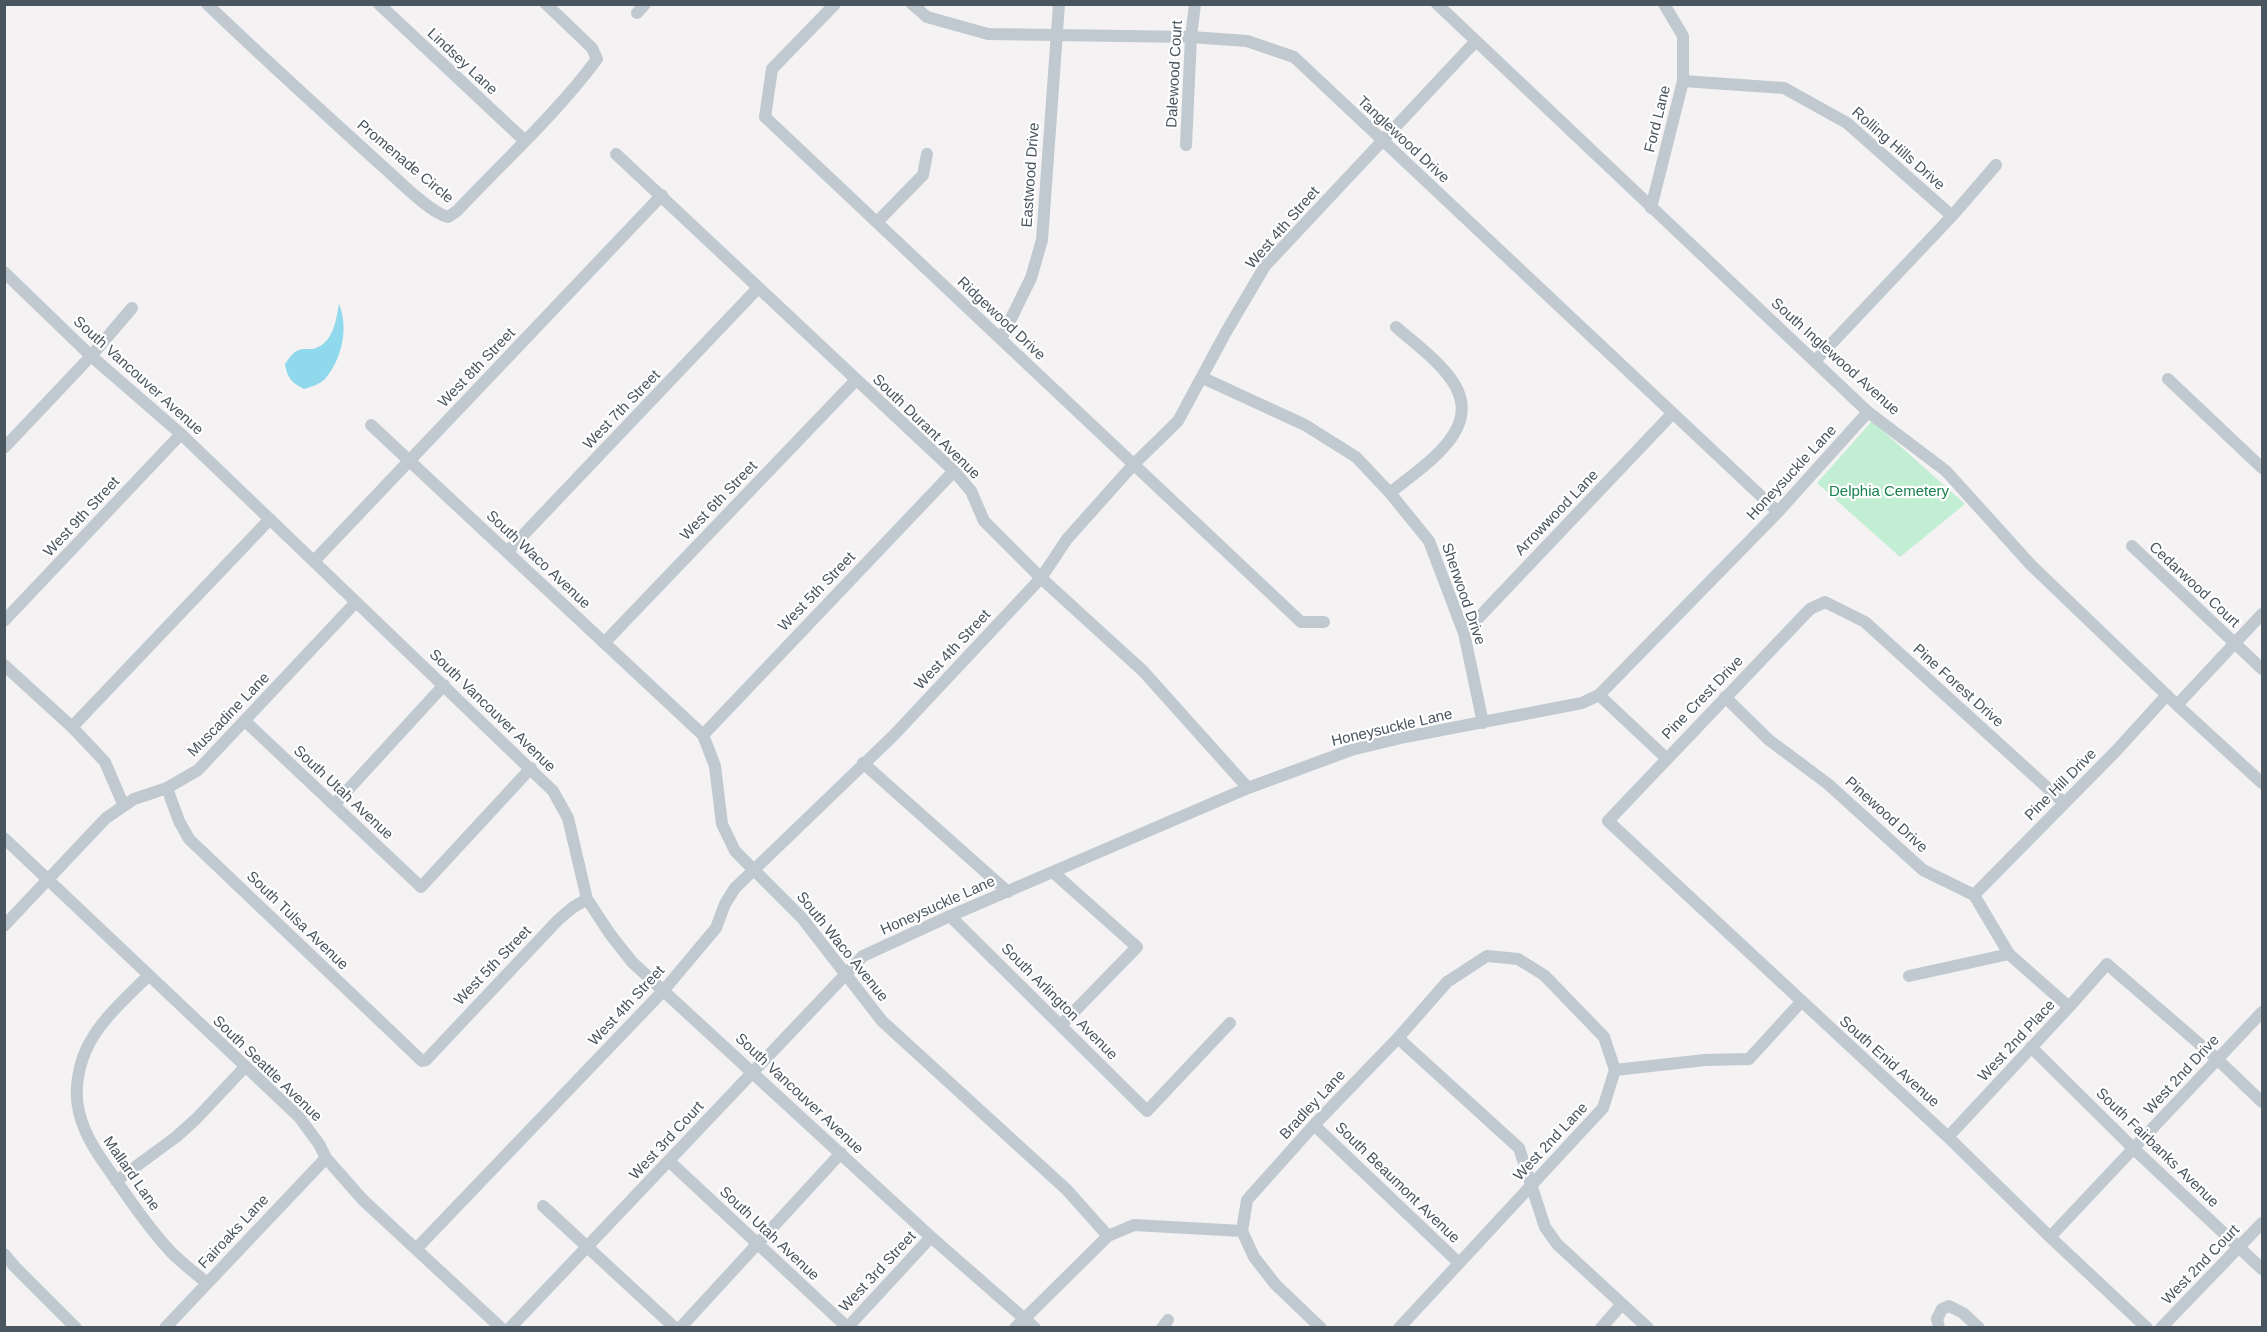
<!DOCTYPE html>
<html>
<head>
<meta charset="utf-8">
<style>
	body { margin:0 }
	#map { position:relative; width:2267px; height:1332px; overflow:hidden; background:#f4f2f2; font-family:Arial,sans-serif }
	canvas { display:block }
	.frame { position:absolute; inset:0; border:6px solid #49555f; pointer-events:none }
</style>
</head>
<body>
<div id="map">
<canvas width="2267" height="1332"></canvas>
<div class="frame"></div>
</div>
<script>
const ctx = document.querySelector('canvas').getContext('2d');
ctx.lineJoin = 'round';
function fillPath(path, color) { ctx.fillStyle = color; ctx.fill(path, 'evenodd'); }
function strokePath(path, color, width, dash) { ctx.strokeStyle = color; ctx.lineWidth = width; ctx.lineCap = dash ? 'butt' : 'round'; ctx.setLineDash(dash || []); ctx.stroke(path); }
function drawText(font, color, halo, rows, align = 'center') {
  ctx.font = font + ' Arial,sans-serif'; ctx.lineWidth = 4.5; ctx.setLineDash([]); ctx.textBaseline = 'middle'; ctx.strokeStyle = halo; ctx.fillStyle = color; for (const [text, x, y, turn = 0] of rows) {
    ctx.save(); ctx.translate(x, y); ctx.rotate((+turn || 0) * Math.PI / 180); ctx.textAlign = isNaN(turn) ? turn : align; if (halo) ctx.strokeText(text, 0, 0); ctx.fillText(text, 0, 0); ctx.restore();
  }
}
fillPath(new Path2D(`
	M 1872,421 L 1965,504 L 1900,557 L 1817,483 Z`), '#c2efd4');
fillPath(new Path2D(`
	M 339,304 C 349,328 342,359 325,379 C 320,384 311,387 304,389 C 292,383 287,378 285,364 C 290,357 294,350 303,349 C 304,349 313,349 313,349 C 333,344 336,321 339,304 Z`), '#90d8eb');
strokePath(new Path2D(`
	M 207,4 C 264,59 322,111 380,164 C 395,177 430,213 448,217 L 457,211 C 502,163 558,112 597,59 L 592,48 L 546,4
	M 379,4 L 525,141
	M 835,4 L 772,69 L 765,117 L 1301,622 L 1324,622
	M 912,4 L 927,17 L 988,34 L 1191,37 L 1247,41 L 1294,57 L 1778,512
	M 1437,4 L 1868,412 L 1946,471 L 2031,565 L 2177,705 L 2262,783
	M 637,13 L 645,4
	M 1683,81 L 1784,88 L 1847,123 L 1952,216
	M 1186,145 L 1191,37 L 1195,4
	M 616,154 L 954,471 L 971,491 L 984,521 L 1041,578 L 1143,671 L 1248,788
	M 1651,208 L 1683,81 L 1683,36 L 1664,4
	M 877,222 L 923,175 L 927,154
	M 4,272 L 91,356 L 181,434 L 553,791 L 568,818 L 587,899 L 610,934 L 632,962 L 931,1237 L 1035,1328
	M 1001,339 L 1031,278 L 1042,240 L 1059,4
	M 1815,361 L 1952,216 L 1996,165
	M 1203,378 L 1305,425 L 1356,457 L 1390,493 L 1429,541 L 1464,633 L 1483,723
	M 2168,379 L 2262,468
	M 371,425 L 703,735 L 715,766 L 722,824 L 735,851 L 802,918 L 882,1021 L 1067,1190 L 1108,1236
	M 4,448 L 91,356 L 132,308
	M 1390,493 C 1426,463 1491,426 1447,374 C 1433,356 1413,342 1396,327
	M 2132,546 L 2262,669
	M 507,552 L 758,288
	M 314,561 L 662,195
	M 4,621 L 181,434
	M 1464,633 L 1672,414
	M 604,643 L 856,380
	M 4,665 L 72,727 L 105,762 L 123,804
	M 1599,695 L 1666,758
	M 1725,697 L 1769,740 L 1828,784 L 1923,870 L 1974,895 L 2009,954 L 2069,1007
	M 2177,705 L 2262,614
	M 245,721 L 421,887 L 531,768
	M 72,727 L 270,519
	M 703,735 L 954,471
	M 863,763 L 1008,892
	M 167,788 L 179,821 L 189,839 L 422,1061 L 426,1060 L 558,920 L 572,908 L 587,899
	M 2063,802 L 1865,622 L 1825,602 L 1810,609 L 1608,821 L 1948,1137 L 2050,1237 L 2147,1328
	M 334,805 L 444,685
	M 4,838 L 299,1117 L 319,1144 L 326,1158 L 363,1200 L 501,1328
	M 1054,873 L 1137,947 L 1061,1025
	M 1974,895 L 2116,751 L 2167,695
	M 950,916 L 1147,1111 L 1230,1023
	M 4,926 L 106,818 L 134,799 L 167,788 L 198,770 L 356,602
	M 148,976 C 126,998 99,1021 86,1050 C 78,1068 74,1092 79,1112 C 85,1138 101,1159 116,1180 C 133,1205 151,1231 172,1253 C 183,1264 195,1273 207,1283
	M 1909,976 L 2009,954
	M 1398,1038 L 1519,1148 L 1545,1227 L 1557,1244 L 1648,1328
	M 2031,1047 L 2134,1149 L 2262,1269
	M 1615,1070 L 1705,1060 L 1749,1059 L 1801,1002
	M 1314,1125 L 1459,1263
	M 1948,1137 L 2069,1007 L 2107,964 L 2217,1059 L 2262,1102
	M 670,1162 L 848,1328
	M 116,1181 L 176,1137 L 196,1119 L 245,1067
	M 543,1206 L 675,1328
	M 1242,1231 L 1247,1200 L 1314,1125 L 1398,1038 L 1447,982 L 1487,956 L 1518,959 L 1544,975 L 1604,1037 L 1615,1070
	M 1242,1231 L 1254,1257 L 1275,1284 L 1321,1328
	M 2050,1237 L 2262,1012
	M 416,1249 L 664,990 L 716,928 L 725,904 L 735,888 L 894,735 L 1041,578 L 1067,539 L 1134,464 L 1178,421 L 1226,332 L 1265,266 L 1475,42
	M 4,1254 L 15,1267 L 76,1328
	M 165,1328 L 326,1158
	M 510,1328 L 863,956 L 950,916 L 1248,788 L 1351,750 L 1405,737 L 1582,703 L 1599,695 L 1778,512 L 1868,412
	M 680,1328 L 841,1153
	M 847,1328 L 931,1237
	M 1015,1328 L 1108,1236 L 1134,1225 L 1242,1231
	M 1162,1328 L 1168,1320
	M 1399,1328 L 1603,1108 L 1615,1070
	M 1601,1328 L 1622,1304
	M 1939,1328 L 1937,1319 L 1942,1309 L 1949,1306 L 1963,1313 L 1979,1328
	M 2161,1328 L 2262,1223`), '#c0c9d0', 12);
drawText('15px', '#49555f', '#fff', [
	["Lindsey Lane",462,62,43],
	["Dalewood Court",1175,74,-87],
	["Ford Lane",1658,119,-76],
	["Tanglewood Drive",1403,140,43],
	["Rolling Hills Drive",1898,149,41],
	["Promenade Circle",405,162,40],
	["Eastwood Drive",1031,175,-86],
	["West 4th Street",1283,228,-49],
	["Ridgewood Drive",1001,319,43],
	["South Inglewood Avenue",1835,357,42],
	["West 8th Street",477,368,-46],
	["South Vancouver Avenue",138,376,42],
	["West 7th Street",622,410,-46],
	["South Durant Avenue",926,427,44],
	["Honeysuckle Lane",1792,473,-47],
	["West 6th Street",719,501,-46],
	["Arrowwood Lane",1557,513,-46],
	["West 9th Street",82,517,-47],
	["South Waco Avenue",538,560,43],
	["Cedarwood Court",2194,585,43],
	["West 5th Street",817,592,-46],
	["Sherwood Drive",1463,594,71],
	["West 4th Street",953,650,-47],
	["Pine Forest Drive",1958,686,42],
	["Pine Crest Drive",1703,698,-46],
	["South Vancouver Avenue",492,711,44],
	["Muscadine Lane",229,715,-46],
	["Honeysuckle Lane",1392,728,-13],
	["Pine Hill Drive",2061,785,-45],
	["South Utah Avenue",343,793,43],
	["Pinewood Drive",1886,815,42],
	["Honeysuckle Lane",938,906,-24],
	["South Tulsa Avenue",297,921,44],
	["South Waco Avenue",842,947,51],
	["West 5th Street",493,966,-46],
	["South Arlington Avenue",1059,1002,45],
	["West 4th Street",627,1006,-47],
	["West 2nd Place",2017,1041,-47],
	["South Enid Avenue",1889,1062,42],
	["South Seattle Avenue",267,1069,44],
	["West 2nd Drive",2182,1075,-47],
	["South Vancouver Avenue",799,1094,43],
	["Bradley Lane",1313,1105,-47],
	["West 3rd Court",667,1141,-47],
	["West 2nd Lane",1551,1142,-47],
	["South Fairbanks Avenue",2157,1148,44],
	["Mallard Lane",131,1174,55],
	["South Beaumont Avenue",1397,1183,44],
	["Fairoaks Lane",234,1232,-47],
	["South Utah Avenue",769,1234,43],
	["West 2nd Court",2201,1265,-46],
	["West 3rd Street",878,1272,-47]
]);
drawText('15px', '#19814d', '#fff', [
	["Delphia Cemetery",1889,492]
]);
</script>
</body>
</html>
